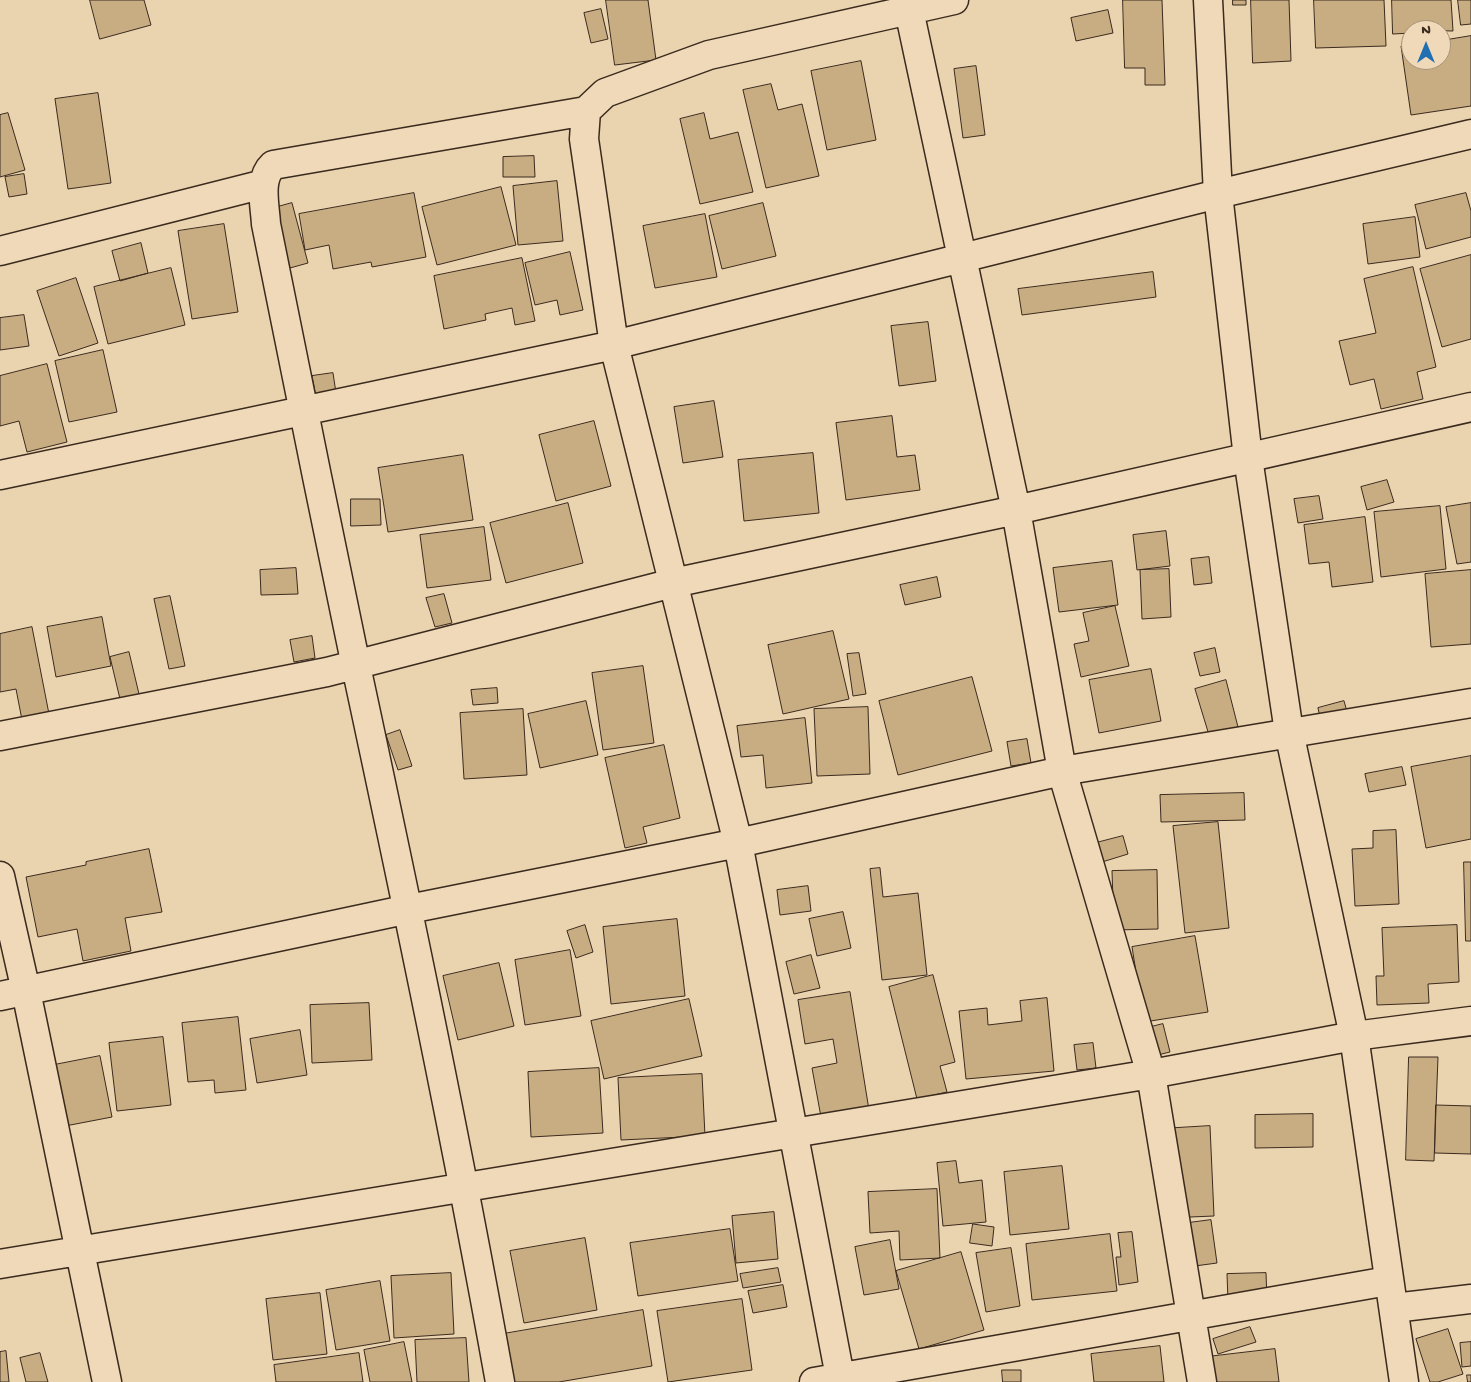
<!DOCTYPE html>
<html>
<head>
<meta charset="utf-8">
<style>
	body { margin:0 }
	#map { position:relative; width:1471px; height:1382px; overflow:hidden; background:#ead3af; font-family:"Gochi Hand",sans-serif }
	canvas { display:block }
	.north { position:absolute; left:1401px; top:20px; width:50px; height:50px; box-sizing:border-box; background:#efd9b8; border:1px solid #a7937a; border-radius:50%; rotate:0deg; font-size:14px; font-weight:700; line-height:20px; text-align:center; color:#3b2a1e }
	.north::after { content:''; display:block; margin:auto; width:18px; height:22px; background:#1f6fb2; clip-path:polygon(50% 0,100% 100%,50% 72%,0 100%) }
</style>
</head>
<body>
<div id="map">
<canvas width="1471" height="1382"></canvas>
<div class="north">N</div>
</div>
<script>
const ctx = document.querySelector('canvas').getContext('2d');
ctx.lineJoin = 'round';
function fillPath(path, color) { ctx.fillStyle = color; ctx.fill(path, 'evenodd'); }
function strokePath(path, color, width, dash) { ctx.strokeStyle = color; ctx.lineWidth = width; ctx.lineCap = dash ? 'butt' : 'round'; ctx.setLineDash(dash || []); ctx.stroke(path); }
const building = new Path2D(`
	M 90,0 L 144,0 L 151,25 L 100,39 Z
	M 606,0 L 648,0 L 656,60 L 615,65 Z
	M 1123,0 L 1162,0 L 1165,85 L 1145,85 L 1145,68 L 1125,68 Z
	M 1233,0 L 1246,0 L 1246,5 L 1233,5 Z
	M 1251,0 L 1289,0 L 1291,61 L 1253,63 Z
	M 1314,0 L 1384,0 L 1386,46 L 1316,48 Z
	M 1392,0 L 1451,0 L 1453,31 L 1411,30 L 1411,33 L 1393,34 Z
	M 1458,0 L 1471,0 L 1471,24 L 1461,25 Z
	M 601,9 L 608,39 L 591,43 L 584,13 Z
	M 1108,10 L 1113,33 L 1076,41 L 1071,18 Z
	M 1471,36 L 1471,106 L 1411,115 L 1401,46 L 1411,45 L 1411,60 L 1441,60 L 1441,41 Z
	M 861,61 L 876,140 L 827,150 L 811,71 Z
	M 976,66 L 985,135 L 963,138 L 954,69 Z
	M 771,84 L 778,110 L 802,104 L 819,176 L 766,188 L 743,90 Z
	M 98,93 L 111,183 L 68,189 L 55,99 Z
	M 8,113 L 25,170 L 0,177 L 0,115 Z
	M 704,113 L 710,139 L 738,132 L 753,192 L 700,204 L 680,119 Z
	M 534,156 L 535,177 L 503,177 L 503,157 Z
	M 24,174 L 27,194 L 9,197 L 5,177 Z
	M 557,181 L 563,241 L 518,245 L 513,186 Z
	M 501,187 L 516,245 L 437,265 L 422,207 Z
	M 414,193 L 426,257 L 372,267 L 371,262 L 333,269 L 329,245 L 305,250 L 299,214 Z
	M 1466,193 L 1471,211 L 1471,237 L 1426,249 L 1415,205 Z
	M 292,203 L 308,263 L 290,268 L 274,208 Z
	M 763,203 L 776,256 L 722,269 L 709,216 Z
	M 705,214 L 717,277 L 655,288 L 643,226 Z
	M 1415,217 L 1420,257 L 1368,264 L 1363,224 Z
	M 224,224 L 238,312 L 192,319 L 178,231 Z
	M 141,243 L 148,273 L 120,281 L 112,251 Z
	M 570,252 L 583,310 L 560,315 L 557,300 L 535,305 L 525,263 Z
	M 1471,255 L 1471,339 L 1442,347 L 1420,269 Z
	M 522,258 L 535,321 L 515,325 L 512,308 L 485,314 L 486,320 L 444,329 L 434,276 Z
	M 1413,267 L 1436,367 L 1417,372 L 1423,399 L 1381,409 L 1374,379 L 1350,385 L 1339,341 L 1376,333 L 1364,279 Z
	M 171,268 L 185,325 L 108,344 L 94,287 Z
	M 1153,272 L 1156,297 L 1022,315 L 1018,289 Z
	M 76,278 L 98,343 L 59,356 L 37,291 Z
	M 24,315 L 29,346 L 0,350 L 0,318 Z
	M 928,322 L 936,381 L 899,386 L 891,326 Z
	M 103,350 L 117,412 L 69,422 L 55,361 Z
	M 47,364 L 67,442 L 27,452 L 19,421 L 0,426 L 0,376 Z
	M 333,373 L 336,393 L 316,397 L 312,376 Z
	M 714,401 L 723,457 L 683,463 L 674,407 Z
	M 892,416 L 897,457 L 915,455 L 920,490 L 846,500 L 836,423 Z
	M 594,421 L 611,486 L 556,501 L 539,435 Z
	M 813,453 L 819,513 L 744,521 L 738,460 Z
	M 463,455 L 473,520 L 388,532 L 378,468 Z
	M 1387,480 L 1394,502 L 1367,510 L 1361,487 Z
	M 1319,496 L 1323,519 L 1298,523 L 1294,499 Z
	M 351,499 L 380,499 L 381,525 L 351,526 Z
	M 568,503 L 583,563 L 506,583 L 490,523 Z
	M 1471,503 L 1471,562 L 1457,564 L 1446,507 Z
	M 1440,506 L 1446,569 L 1381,577 L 1374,512 Z
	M 1365,517 L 1373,582 L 1332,587 L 1329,562 L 1309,564 L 1304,525 Z
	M 484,527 L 491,580 L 427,588 L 420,535 Z
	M 1166,531 L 1170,566 L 1137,570 L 1133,535 Z
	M 1209,557 L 1212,583 L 1194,585 L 1191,559 Z
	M 1112,561 L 1118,605 L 1059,612 L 1053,568 Z
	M 296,568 L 298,594 L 261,595 L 260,570 Z
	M 1169,569 L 1171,617 L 1142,619 L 1140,570 Z
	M 1471,570 L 1471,644 L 1431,647 L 1425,574 Z
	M 937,577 L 941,597 L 905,605 L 900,585 Z
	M 444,594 L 452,623 L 435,627 L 426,598 Z
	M 170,596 L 185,666 L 169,669 L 154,599 Z
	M 1115,606 L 1129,666 L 1081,677 L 1074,644 L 1089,641 L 1083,613 Z
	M 102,617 L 111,666 L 56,677 L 47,627 Z
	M 32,627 L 49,714 L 22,720 L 16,689 L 0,692 L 0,634 Z
	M 833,631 L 849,699 L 783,714 L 768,645 Z
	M 312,636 L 315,658 L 294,662 L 290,640 Z
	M 1215,648 L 1220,672 L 1200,676 L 1194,653 Z
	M 129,652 L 139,694 L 120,699 L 110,657 Z
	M 859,653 L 866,694 L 853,696 L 847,654 Z
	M 643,666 L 654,743 L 603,750 L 592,673 Z
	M 1151,669 L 1161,721 L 1099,733 L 1089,680 Z
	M 972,677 L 992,751 L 898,775 L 879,701 Z
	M 1226,680 L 1238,727 L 1209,735 L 1195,689 Z
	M 497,688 L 498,703 L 473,705 L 471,690 Z
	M 586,701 L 598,755 L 540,768 L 528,714 Z
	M 1344,701 L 1348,715 L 1321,722 L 1318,708 Z
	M 868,707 L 870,774 L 817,776 L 814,709 Z
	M 523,709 L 527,775 L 464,779 L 460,713 Z
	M 805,718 L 812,783 L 766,788 L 763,755 L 741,757 L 737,726 Z
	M 400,730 L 412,766 L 398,770 L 386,735 Z
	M 1027,739 L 1031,763 L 1011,766 L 1007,742 Z
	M 664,745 L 680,818 L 643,827 L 647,843 L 625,848 L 605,758 Z
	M 1471,756 L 1471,839 L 1426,848 L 1411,767 Z
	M 1402,767 L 1406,785 L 1369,792 L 1365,774 Z
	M 1244,793 L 1245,820 L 1161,822 L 1160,795 Z
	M 1218,822 L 1229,928 L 1185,933 L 1173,826 Z
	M 1396,830 L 1399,904 L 1355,906 L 1352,849 L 1373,848 L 1373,831 Z
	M 1123,836 L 1128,854 L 1102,862 L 1096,843 Z
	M 149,849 L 162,912 L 125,918 L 131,951 L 83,961 L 77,929 L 38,937 L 26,877 L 86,865 L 86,862 Z
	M 1464,862 L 1471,862 L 1471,941 L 1466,941 Z
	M 880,868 L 883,897 L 918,893 L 927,975 L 882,980 L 870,869 Z
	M 1157,870 L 1158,929 L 1114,930 L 1112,871 Z
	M 808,886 L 811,911 L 780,915 L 777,890 Z
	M 843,912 L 851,948 L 817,956 L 809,919 Z
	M 677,919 L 685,996 L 611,1004 L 603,927 Z
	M 585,925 L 593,952 L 576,958 L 567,931 Z
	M 1457,925 L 1459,982 L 1428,984 L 1429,1003 L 1377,1005 L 1376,976 L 1384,976 L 1382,928 Z
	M 1195,936 L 1208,1012 L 1144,1022 L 1132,947 Z
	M 570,950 L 581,1016 L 525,1025 L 515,960 Z
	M 811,955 L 820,988 L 794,994 L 786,962 Z
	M 499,963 L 514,1026 L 458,1040 L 443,976 Z
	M 933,975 L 955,1062 L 940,1066 L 947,1092 L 917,1099 L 889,987 Z
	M 850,992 L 869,1110 L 821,1117 L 812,1068 L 837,1063 L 833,1039 L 805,1044 L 798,1000 Z
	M 1047,998 L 1054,1071 L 966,1079 L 959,1011 L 987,1008 L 988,1025 L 1022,1021 L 1020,1001 Z
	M 689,999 L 702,1056 L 604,1079 L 591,1021 Z
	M 369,1003 L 372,1060 L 312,1063 L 310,1005 Z
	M 238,1017 L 246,1090 L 215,1093 L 214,1080 L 188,1082 L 182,1023 Z
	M 1163,1024 L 1170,1052 L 1145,1058 L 1139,1030 Z
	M 300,1030 L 307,1075 L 257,1083 L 250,1039 Z
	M 163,1037 L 171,1105 L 117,1111 L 109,1043 Z
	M 1093,1043 L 1096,1068 L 1077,1070 L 1074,1045 Z
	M 100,1056 L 112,1117 L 60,1127 L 49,1066 Z
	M 1409,1057 L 1438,1057 L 1434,1161 L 1406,1160 Z
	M 599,1068 L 603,1133 L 531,1137 L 528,1072 Z
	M 702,1074 L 705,1136 L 621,1140 L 618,1078 Z
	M 1436,1105 L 1471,1106 L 1471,1154 L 1435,1153 Z
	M 1313,1114 L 1313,1147 L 1255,1148 L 1255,1115 Z
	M 1210,1126 L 1214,1216 L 1166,1218 L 1160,1129 Z
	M 956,1161 L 959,1183 L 982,1180 L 986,1222 L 943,1226 L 937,1163 Z
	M 1062,1166 L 1069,1229 L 1010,1235 L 1004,1172 Z
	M 937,1189 L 940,1258 L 900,1260 L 899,1231 L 870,1233 L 868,1192 Z
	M 774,1212 L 778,1259 L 736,1263 L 732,1216 Z
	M 1211,1220 L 1217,1263 L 1180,1268 L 1173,1225 Z
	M 973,1224 L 994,1227 L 992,1246 L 970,1243 Z
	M 730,1229 L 738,1281 L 638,1296 L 630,1243 Z
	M 1132,1232 L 1138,1282 L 1119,1285 L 1116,1257 L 1121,1257 L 1118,1233 Z
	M 1110,1234 L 1117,1291 L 1032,1300 L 1026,1244 Z
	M 585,1238 L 597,1310 L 524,1323 L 510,1251 Z
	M 890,1240 L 899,1289 L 864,1295 L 855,1247 Z
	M 1011,1248 L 1020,1306 L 986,1312 L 976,1253 Z
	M 961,1252 L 984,1330 L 919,1349 L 896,1271 Z
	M 778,1268 L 781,1282 L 743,1288 L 740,1274 Z
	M 451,1273 L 454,1334 L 394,1338 L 391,1276 Z
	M 1266,1273 L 1267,1300 L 1228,1301 L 1227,1274 Z
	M 380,1281 L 390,1341 L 336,1350 L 326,1290 Z
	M 783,1285 L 787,1307 L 753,1313 L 748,1291 Z
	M 320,1293 L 327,1354 L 273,1360 L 266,1299 Z
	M 742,1299 L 752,1370 L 668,1382 L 657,1311 Z
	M 643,1310 L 652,1366 L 559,1382 L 512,1382 L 503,1334 Z
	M 1250,1327 L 1256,1342 L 1218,1354 L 1213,1339 Z
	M 1448,1329 L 1463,1374 L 1438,1382 L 1430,1382 L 1416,1339 Z
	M 466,1338 L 469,1382 L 417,1382 L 415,1340 Z
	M 404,1342 L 412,1382 L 370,1382 L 364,1350 Z
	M 1471,1342 L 1471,1366 L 1462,1367 L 1460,1343 Z
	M 1160,1346 L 1164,1382 L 1094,1382 L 1091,1354 Z
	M 1275,1349 L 1279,1382 L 1201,1382 L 1198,1358 Z
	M 6,1351 L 9,1382 L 0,1382 L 0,1352 Z
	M 40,1353 L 48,1382 L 26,1382 L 20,1358 Z
	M 359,1353 L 363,1382 L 276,1382 L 274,1365 Z
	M 1002,1370 L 1021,1370 L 1021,1382 L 1003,1382 Z
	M 1467,1375 L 1471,1375 L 1471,1382 L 1468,1382 Z`);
fillPath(building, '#c8ad82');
strokePath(building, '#3b2a1e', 1);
const minor = new Path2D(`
	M 909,10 L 1016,510 L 1062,771 L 1151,1074 L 1202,1382
	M 586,111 L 584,139 L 614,345 L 738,843 L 841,1382
	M 0,251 L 264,184
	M 0,475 L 614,345 L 1218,194 L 1471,134
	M 0,736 L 327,672 L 673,583 L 1016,510 L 1471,407
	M 0,876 L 26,991 L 107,1382
	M 0,996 L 409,909 L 738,843 L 1062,771 L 1471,703
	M 0,1264 L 1151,1074 L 1354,1036 L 1471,1021
	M 1394,1308 L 1471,1299
	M 500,1382 C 457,1142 407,904 356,666 C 325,519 296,371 266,224 C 265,205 258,179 273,165 L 586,111 L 605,93 L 709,55 L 954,0
	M 814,1382 L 1388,1281`);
const tertiary = new Path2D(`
	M 1208,0 L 1218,194 L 1248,458 L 1289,732 L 1354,1036 L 1404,1382`);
strokePath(minor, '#3b2a1e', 31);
strokePath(tertiary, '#3b2a1e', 31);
strokePath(minor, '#efd9b8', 28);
strokePath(tertiary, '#efd9b8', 28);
</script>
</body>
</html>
